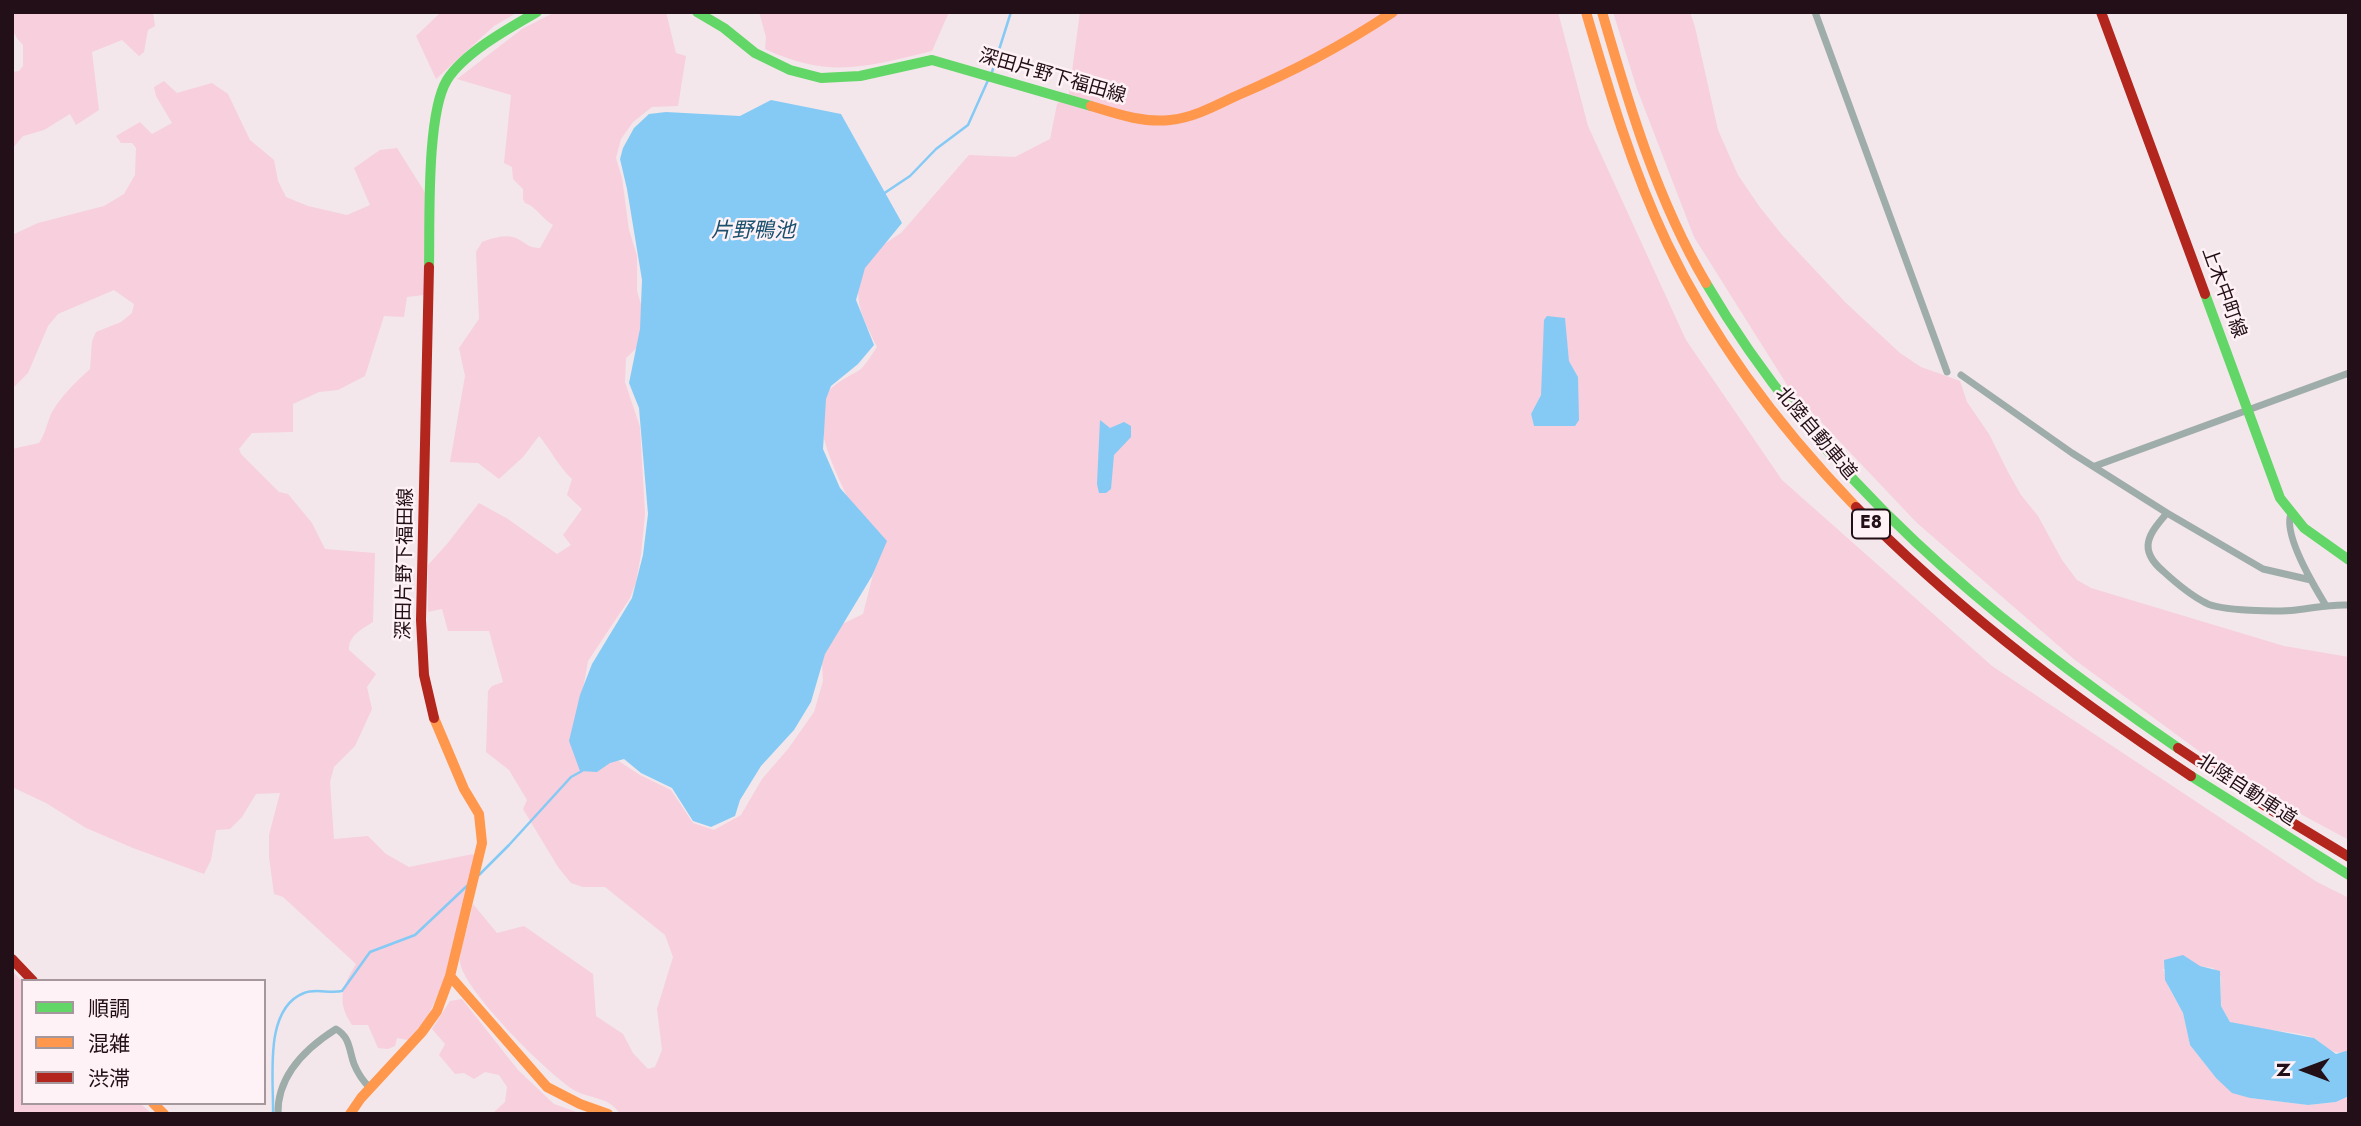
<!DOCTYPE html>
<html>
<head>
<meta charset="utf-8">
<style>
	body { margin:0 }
	#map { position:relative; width:2361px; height:1126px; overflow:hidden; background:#f3e7eb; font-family:Jost,"Noto Sans JP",sans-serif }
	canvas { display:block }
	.frame { position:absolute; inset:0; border:14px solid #230f17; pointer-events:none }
	.legend { position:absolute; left:21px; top:979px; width:245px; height:126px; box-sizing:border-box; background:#fef2f6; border:2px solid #a6979d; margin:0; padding:9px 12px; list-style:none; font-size:21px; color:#230f17 }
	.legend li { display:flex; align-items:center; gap:14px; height:35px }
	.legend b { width:35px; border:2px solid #a6979d }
	.north { position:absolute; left:2270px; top:1035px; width:70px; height:70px; -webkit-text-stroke:5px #fef2f6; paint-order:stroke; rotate:270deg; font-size:19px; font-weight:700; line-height:28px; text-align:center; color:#230f17 }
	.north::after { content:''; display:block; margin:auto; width:24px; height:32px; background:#230f17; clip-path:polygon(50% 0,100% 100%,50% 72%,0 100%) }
</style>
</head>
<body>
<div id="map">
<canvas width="2361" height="1126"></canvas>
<div class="frame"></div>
<ul class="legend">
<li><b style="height:9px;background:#63d668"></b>順調</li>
<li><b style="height:9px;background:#ff974d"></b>混雑</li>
<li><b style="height:9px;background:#b3261e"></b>渋滞</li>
</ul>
<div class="north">N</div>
</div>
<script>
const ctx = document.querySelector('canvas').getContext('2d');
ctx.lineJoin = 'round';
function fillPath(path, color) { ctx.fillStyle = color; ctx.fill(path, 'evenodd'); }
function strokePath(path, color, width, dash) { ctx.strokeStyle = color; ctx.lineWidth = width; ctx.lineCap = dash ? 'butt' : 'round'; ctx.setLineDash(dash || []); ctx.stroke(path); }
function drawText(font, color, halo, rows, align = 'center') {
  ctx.font = font + ' Jost,"Noto Sans JP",sans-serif'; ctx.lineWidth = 5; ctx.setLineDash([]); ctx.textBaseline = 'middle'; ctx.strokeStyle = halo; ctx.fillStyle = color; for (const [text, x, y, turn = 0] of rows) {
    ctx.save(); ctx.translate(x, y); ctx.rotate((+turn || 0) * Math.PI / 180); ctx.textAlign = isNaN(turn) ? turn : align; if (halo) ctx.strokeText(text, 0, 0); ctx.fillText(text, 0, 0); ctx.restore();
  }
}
fillPath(new Path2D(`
	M 13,12 L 153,12 L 155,26 L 148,30 L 144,52 L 139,56 L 122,40 L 92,52 L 99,110 L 76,125 L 70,114 L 44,130 L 23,136 L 12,149 L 12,72 L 19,71 L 23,66 L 23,45 C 13,35 10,27 13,12 Z
	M 441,12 L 518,12 L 494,26 L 436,79 L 416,36 Z
	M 555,12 L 666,12 L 676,53 L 686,56 L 678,106 L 652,107 L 633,122 L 621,139 L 616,158 L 622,178 L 629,230 L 637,256 L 637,291 L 644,314 L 644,341 L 626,358 L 625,382 L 640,427 L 645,514 L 641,554 L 636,582 L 630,598 L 588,661 L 577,722 L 611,756 L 640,775 L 671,790 L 693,823 L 714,830 L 741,815 L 762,779 L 788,749 L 814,712 L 823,681 L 821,647 L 828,631 L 863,614 L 878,555 C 862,523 802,426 826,394 C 835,382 849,377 861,369 C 867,363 872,354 877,347 C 859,310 853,301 863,258 L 901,233 L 969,155 L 1015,157 L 1050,139 L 1057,104 L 1069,94 L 1080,12 L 1558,12 L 1588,126 L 1686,340 L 1782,480 L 1992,666 L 2317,882 L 2349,898 L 2349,1050 C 2331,1059 2325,1042 2311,1037 C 2285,1028 2255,1033 2230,1022 L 2221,1006 L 2221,977 L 2213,968 L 2200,966 L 2163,969 L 2169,988 L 2183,1013 L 2190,1045 L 2216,1078 L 2250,1098 L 2308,1105 L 2336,1102 L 2349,1096 L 2349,1114 L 620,1114 C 609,1096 589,1099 574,1090 C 549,1075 463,990 460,962 C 459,952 471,917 473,904 L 497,933 L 524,926 L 593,974 L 596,1016 L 623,1034 L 633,1053 L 648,1069 L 655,1067 L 662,1050 L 657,1009 L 673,957 L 665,935 L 605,887 L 583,887 L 571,883 L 558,867 L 523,809 L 527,800 L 509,770 L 486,752 L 488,691 L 492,686 L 503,682 L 489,631 L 448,631 L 442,609 L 428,612 L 428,565 L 447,544 L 479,503 L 508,519 L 557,554 L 571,545 L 563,535 L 582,509 L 567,495 L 572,479 C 558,466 551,450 539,436 L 523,457 L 499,479 L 478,463 L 450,462 L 465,376 L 459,348 L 479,319 L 476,252 L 482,242 C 492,238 508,233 518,239 C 527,244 529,248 540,248 L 553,225 C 542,219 537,207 525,203 L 523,199 L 523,189 L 513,179 L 512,167 L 504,163 L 511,95 L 457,79 L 522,29 ZM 1564,318 L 1569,361 L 1578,377 L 1577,396 L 1563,426 L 1534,426 L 1531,414 L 1541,395 Z
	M 759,12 L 949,12 L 932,51 C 866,67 830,79 765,49 L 766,37 Z
	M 1613,12 L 1690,12 L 1695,27 L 1718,130 L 1738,175 L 1759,206 L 1783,236 L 1846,303 L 1900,353 L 1921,367 L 1960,381 L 1967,402 L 1989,434 L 2008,472 L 2021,495 L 2038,516 L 2062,560 L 2077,580 L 2091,588 L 2284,646 L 2349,657 L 2349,840 L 2241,782 L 2075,660 L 1917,523 L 1789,388 L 1694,237 L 1637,89 Z
	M 164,81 L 177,93 L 212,83 L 228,94 L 250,140 L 274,160 L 278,181 L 286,197 L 308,206 L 347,215 L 370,205 L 354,168 L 380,150 L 397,148 L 426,194 L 424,295 L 407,297 L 404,317 L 384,316 L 365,376 L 338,390 L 319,392 L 293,404 L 293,432 L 252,433 L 239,449 L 241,454 L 279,492 L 288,494 L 312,523 L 325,549 L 375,553 L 373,622 C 362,629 348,636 349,650 L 376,674 L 367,687 L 372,709 L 355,746 L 334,767 L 330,782 L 334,839 L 368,836 L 386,854 L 409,867 L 473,854 L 475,857 C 465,908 451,975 426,1019 C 421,1027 414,1033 408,1040 L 397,1038 L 395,1046 L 388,1049 L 378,1048 L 368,1025 L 352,1025 C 336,1001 342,987 356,964 L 283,897 L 274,894 L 269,857 L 269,835 L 280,793 L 256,794 L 242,817 L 230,829 L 216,830 L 211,860 L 204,874 L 133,848 L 86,828 L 46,803 L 12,787 L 12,449 L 39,443 C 46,433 47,422 52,412 C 62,395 76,382 90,369 L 92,341 L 96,332 L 121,322 L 132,313 L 134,304 L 114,290 L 58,314 L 48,326 L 28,373 L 12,389 L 12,235 L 38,223 L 104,206 L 124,194 L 135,175 L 136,148 L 132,143 L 121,143 L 116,136 L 140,122 L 152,134 L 172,123 L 156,96 L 154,87 Z
	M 12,971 L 23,982 L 23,1103 L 140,1103 L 152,1114 L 12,1114 Z
	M 462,999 L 518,1070 L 554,1104 L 582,1114 L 492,1114 L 505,1102 L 507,1087 L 499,1075 L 485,1072 L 474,1079 L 464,1073 L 455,1074 L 439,1055 L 445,1044 L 432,1029 L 450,1001 Z`), '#f7cfdd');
fillPath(new Path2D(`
	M 771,100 L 841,114 L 902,223 L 865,268 L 856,300 L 874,345 L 858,364 L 831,386 L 826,399 L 823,449 L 840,488 L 887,541 L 872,576 L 825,654 L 811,702 L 794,730 L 761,766 L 740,800 L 735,816 L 711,827 L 693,821 L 672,788 L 641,773 L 624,759 L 610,763 L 597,772 L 580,771 L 569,741 L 580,695 L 592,664 L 632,598 L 643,555 L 648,514 L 639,408 L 629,383 L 640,329 L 642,280 L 627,189 L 620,159 L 623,148 L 634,128 L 649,114 L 666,112 L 740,116 Z
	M 1547,316 L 1565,318 L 1569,361 L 1578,377 L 1579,420 L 1575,426 L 1534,426 L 1531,414 L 1541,395 L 1544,320 Z
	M 1100,420 L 1110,428 L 1124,422 L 1131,426 L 1131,437 L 1114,455 L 1111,489 L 1106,493 L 1099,493 L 1097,484 Z
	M 2183,955 L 2200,966 L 2220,971 L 2221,1006 L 2230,1022 L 2314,1038 L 2336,1054 L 2349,1050 L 2349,1096 L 2336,1102 L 2308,1105 L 2250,1098 L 2232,1093 L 2216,1078 L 2190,1045 L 2183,1013 L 2165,980 L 2164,960 Z`), '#85caf5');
strokePath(new Path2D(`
	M 992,72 L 1011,12
	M 883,194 L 910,176 L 936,149 L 968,125 L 989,78
	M 479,875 L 509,845 L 571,777 L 582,771
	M 273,1114 C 274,1079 263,1009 304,993 C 316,988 330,994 342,991 L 370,952 L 415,935 L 469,884`), '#85caf5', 2.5);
strokePath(new Path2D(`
	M 1815,12 L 1947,372
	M 1961,375 L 2072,453 L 2167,513 L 2263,569 L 2311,580
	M 2095,466 L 2349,373
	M 2167,513 C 2149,534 2137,549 2163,571 C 2176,583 2190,595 2206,603 C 2220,611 2279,612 2296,610 C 2316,608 2328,604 2349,605
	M 2291,514 C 2283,534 2314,586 2325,604
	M 278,1114 C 277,1076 306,1048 336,1029 C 350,1037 349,1050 354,1064 C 358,1074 363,1081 370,1088`), '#9fadaa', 7);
strokePath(new Path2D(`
	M 697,12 L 724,28 L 755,53 L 790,70 L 821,78 L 860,76 L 932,60 L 1091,106
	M 429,267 C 430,224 426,114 447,80 C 464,53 509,28 537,12
	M 1706,283 C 1822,481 1991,620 2178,748
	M 2205,294 L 2280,498 L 2304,528 L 2349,560
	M 2191,776 L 2349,875`), '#63d668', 10);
strokePath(new Path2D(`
	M 1586,12 C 1609,91 1632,169 1667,243 C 1714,342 1781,429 1856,507
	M 1602,12 C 1629,105 1657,200 1706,283
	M 1091,106 C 1117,114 1143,123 1170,120 C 1193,118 1215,106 1236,96 C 1294,71 1340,47 1393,12
	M 450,976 L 547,1087 L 580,1104 L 608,1114
	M 153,1103 L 164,1114
	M 350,1114 L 361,1098 L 422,1032 L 437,1011 L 450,976 L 482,843 L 479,814 L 464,789 L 434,718`), '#ff974d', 10);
strokePath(new Path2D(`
	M 2101,12 L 2205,294
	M 429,267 L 421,620 L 424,675 L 434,718
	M 1856,507 C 1956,609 2072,697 2191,776
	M 2178,748 L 2273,811 L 2349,857
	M 12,959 L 33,981`), '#b3261e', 10);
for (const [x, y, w] of [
	[1871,524,38]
]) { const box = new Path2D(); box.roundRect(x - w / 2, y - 14.5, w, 29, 5); ctx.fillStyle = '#fef2f6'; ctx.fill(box); strokePath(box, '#230f17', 2); }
drawText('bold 18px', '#230f17', null, [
	["E8",1871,524]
]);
drawText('19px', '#230f17', '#fef2f6', [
	["深田片野下福田線",1052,77,16],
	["上木中町線",2223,293,70],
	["北陸自動車道",1815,434,50],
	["深田片野下福田線",406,564,-89],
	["北陸自動車道",2246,791,33]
]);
drawText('italic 21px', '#18506e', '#fef2f6', [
	["片野鴨池",753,232]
]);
</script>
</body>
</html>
